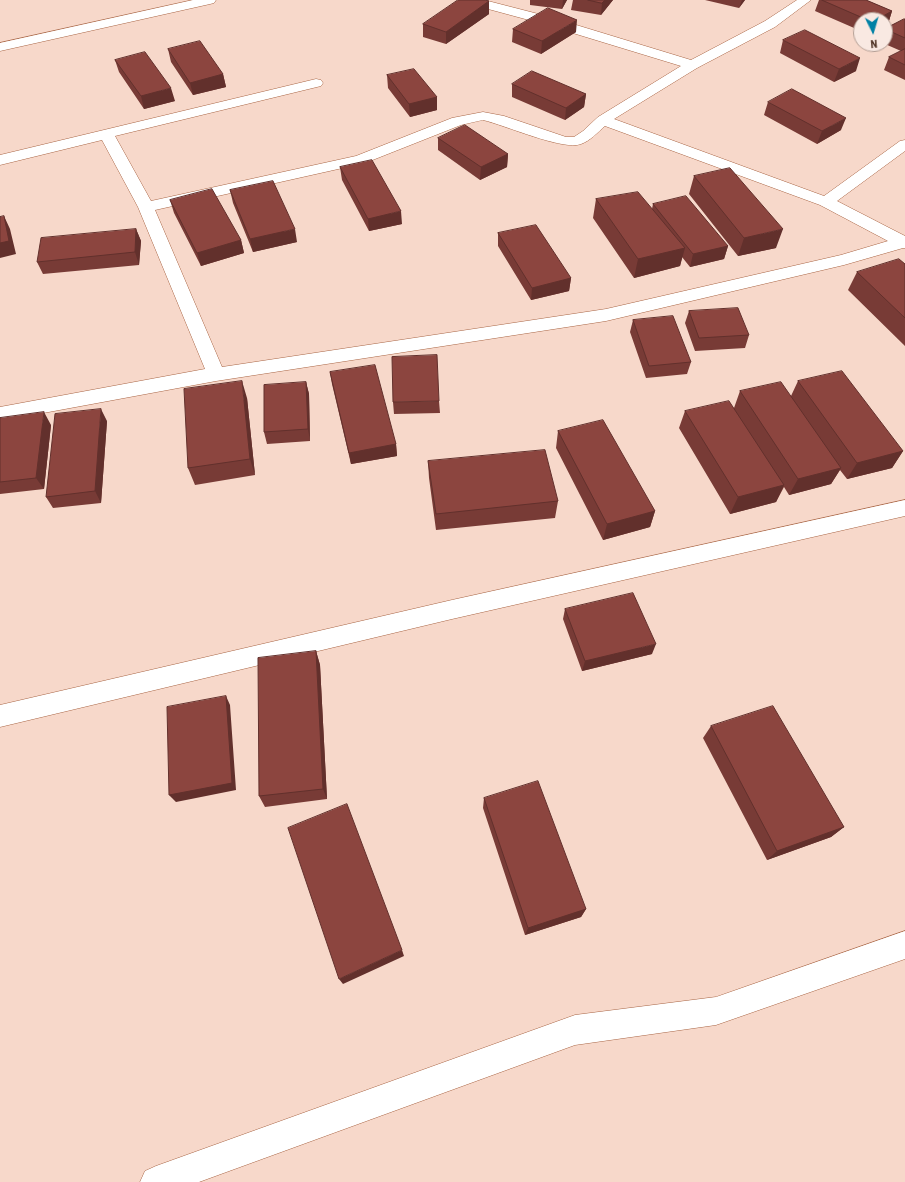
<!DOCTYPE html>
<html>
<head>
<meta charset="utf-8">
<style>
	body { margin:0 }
	#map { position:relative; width:905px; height:1182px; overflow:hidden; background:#f7d8ca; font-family:"Roboto Condensed",sans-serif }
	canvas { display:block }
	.north { position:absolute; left:853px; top:12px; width:40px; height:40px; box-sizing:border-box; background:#f9e9e2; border:1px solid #b49f95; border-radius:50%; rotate:175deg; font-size:11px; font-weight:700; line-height:16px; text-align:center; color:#4d3022 }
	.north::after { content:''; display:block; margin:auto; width:14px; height:18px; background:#0081a5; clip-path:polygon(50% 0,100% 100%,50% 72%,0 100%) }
</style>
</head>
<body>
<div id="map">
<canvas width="905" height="1182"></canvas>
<div class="north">N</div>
</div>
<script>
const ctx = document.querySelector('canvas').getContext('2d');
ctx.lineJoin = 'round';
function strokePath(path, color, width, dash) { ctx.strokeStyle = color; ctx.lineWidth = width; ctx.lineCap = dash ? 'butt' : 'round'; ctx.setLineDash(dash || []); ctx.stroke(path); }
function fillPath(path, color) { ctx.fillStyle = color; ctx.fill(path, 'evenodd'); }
const minor = new Path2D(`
	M 193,0 L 216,0 L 214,3 L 210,4 L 0,51 L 0,43 Z
	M 464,0 L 484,0 L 550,17 L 691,60 L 765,21 L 797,0 L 811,0 L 775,27 L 697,68 L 614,119 L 824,196 L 900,141 L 905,140 L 905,151 L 837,201 L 905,236 L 905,248 L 903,248 L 844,265 L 606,321 L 216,381 L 0,421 L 0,407 L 205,369 L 138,207 L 102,140 L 0,165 L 0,155 L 316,79 L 321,80 L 323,83 L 321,86 L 115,136 L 151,201 L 356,156 L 452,118 L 483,112 L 504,116 L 566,137 L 574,137 L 583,131 L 598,117 L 681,66 L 540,23 L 466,3 ZM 483,120 C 505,125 563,151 581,144 C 590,141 598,132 605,126 L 820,205 L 888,241 L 841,255 L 606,309 L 222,367 L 155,210 L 365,163 L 461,125 Z
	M 905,500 L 905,516 L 452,619 L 0,727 L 0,705 L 452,600 Z
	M 905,931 L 905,959 L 716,1025 L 575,1045 L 199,1182 L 140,1182 L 145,1171 L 156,1166 L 575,1015 L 716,997 Z`);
strokePath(minor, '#a86545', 1);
fillPath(minor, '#fff');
fillPath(new Path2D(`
	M 530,0 L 567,0 L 562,9 L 530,5 Z
	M 573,0 L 613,0 L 601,15 L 571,10 Z
	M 705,0 L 745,0 L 739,8 Z
	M 819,0 L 866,0 L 892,11 L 888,24 L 885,25 L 885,20 L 861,20 L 861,31 L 815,11 Z
	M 489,1 L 489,14 L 446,44 L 423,37 L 423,24 Z
	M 905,19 L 905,80 L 884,70 L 889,57 L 901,51 L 885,44 L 885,28 Z
	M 513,29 L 576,32 L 541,54 L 512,42 Z
	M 783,40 L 856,71 L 834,82 L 780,53 Z
	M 168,49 L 223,74 L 226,87 L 193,95 L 171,62 Z
	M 115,60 L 175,101 L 144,109 L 119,72 Z
	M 387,75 L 437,97 L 437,110 L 410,117 L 388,88 Z
	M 512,84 L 586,94 L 584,107 L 565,120 L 512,97 Z
	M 768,102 L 841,130 L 817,144 L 764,115 Z
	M 438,138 L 508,154 L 507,167 L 480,180 L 438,150 Z
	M 340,167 L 402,224 L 369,231 L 342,180 Z
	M 694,176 L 776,248 L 738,256 L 689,194 Z
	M 230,190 L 297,242 L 253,252 L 233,203 Z
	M 596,199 L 652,209 L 653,204 L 728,246 L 724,259 L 690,267 L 682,257 L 680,266 L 634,278 L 593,218 Z
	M 170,200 L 241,240 L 244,253 L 201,266 L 174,213 Z
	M 136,229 L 141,241 L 139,265 L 43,274 L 37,262 Z
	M 498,233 L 571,278 L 569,291 L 531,300 L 498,246 Z
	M 905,264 L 905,346 L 848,290 L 857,272 Z
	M 689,311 L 749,335 L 745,348 L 695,351 L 685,323 Z
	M 633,320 L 691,362 L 687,374 L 646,378 L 630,332 Z
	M 330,372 L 396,444 L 397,456 L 351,464 L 332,384 Z
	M 798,381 L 903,451 L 892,468 L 847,479 L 840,470 L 831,484 L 789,495 L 784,487 L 776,502 L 730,514 L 679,428 L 685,411 L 734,408 L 740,391 L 791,396 Z
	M 306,382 L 309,394 L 310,441 L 267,444 L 264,432 Z
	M 247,398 L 255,475 L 195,485 L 188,468 Z
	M 439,401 L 440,413 L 394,414 L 393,402 Z
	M 0,418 L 51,425 L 44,489 L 0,494 Z
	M 107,421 L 101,503 L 53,508 L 46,497 Z
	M 558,431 L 655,511 L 650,527 L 603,540 L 556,448 Z
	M 428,461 L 558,501 L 555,518 L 436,530 L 429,478 Z
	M 565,609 L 652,654 L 582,671 L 563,619 Z
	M 316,651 L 320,665 L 327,799 L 265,807 L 259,796 Z
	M 711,726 L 844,827 L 831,837 L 767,860 L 703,738 Z
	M 484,798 L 586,909 L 581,917 L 525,935 L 483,808 Z`), '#783b36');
fillPath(new Path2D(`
	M 563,0 L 567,0 L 562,9 Z
	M 605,0 L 613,0 L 601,15 L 602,3 Z
	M 742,0 L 745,0 L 739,8 Z
	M 489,1 L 489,14 L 446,44 L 446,32 Z
	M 892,11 L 888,24 L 885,25 L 885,20 L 876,20 Z
	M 577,20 L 576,32 L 541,54 L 542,41 Z
	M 860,58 L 856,71 L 834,82 L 839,69 Z
	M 223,74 L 226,87 L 193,95 L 190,83 Z
	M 171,88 L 175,101 L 144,109 L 141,96 Z
	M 586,94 L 584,107 L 565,120 L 566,108 Z
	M 437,97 L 437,110 L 410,117 L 409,104 Z
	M 846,118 L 841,130 L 817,144 L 822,131 Z
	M 508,154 L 507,167 L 480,180 L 481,167 Z
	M 401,211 L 402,224 L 369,231 L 368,219 Z
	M 4,216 L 10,229 L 16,254 L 0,258 L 0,243 Z
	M 136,229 L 141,241 L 139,265 L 135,252 Z
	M 295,229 L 297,242 L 253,252 L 250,239 Z
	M 783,229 L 776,248 L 738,256 L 744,238 Z
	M 241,240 L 244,253 L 201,266 L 197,253 Z
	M 728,246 L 724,259 L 690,267 L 693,254 Z
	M 685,248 L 680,266 L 634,278 L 638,259 Z
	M 571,278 L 569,291 L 531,300 L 532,288 Z
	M 242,381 L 247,398 L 255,475 L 250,459 Z
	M 306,382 L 309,394 L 310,441 L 308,429 Z
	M 101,409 L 107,421 L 101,503 L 95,491 Z
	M 44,412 L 51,425 L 44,489 L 36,478 Z
	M 396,444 L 397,456 L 351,464 L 349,453 Z
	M 903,451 L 892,468 L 847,479 L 857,463 Z
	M 841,468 L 831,484 L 789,495 L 798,479 Z
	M 784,485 L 776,502 L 730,514 L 738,497 Z
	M 655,511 L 650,527 L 603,540 L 607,524 Z
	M 656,644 L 652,654 L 582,671 L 585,661 Z
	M 316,651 L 320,665 L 327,799 L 323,789 Z
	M 226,696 L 230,705 L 236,790 L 176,802 L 169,795 Z
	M 844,827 L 831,837 L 767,860 L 777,851 Z
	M 586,909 L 581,917 L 525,935 L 528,928 Z
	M 402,950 L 404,956 L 343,984 L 339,979 Z`), '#62302c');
const building = new Path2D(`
	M 458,0 L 485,0 L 489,1 L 446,32 L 423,24 Z
	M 588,0 L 605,0 L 602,3 Z
	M 822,0 L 866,0 L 892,11 L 876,20 L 868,20 Z
	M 548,8 L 577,20 L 542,41 L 513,29 Z
	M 904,19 L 905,19 L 905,38 L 885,29 Z
	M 805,30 L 860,58 L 839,69 L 783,40 Z
	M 200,41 L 223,74 L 190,83 L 168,49 Z
	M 905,49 L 905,65 L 889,57 Z
	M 145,52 L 171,88 L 141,96 L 115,60 Z
	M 414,69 L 437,97 L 409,104 L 387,75 Z
	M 532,71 L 586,94 L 566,108 L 512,84 Z
	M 792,89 L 846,118 L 822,131 L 768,102 Z
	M 465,125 L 508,154 L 481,167 L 438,138 Z
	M 372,160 L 401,211 L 368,219 L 340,167 Z
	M 730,168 L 783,229 L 744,238 L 694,176 Z
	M 273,181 L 295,229 L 250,239 L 230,190 Z
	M 212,189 L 241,240 L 197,253 L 170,200 Z
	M 638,192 L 685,248 L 638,259 L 596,199 Z
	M 686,196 L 728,246 L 693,254 L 653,204 Z
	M 4,216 L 9,241 L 0,243 L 0,217 Z
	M 536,225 L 571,278 L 532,288 L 498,233 Z
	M 136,229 L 135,252 L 37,262 L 41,238 Z
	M 899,259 L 905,264 L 905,318 L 857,272 Z
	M 738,308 L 749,335 L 699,338 L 689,311 Z
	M 673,316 L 691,362 L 649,366 L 633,320 Z
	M 437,355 L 439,401 L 393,402 L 392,357 Z
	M 375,365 L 396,444 L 349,453 L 330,372 Z
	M 842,371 L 903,451 L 857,463 L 798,381 Z
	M 242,381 L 250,459 L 188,468 L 184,389 Z
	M 306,382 L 308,429 L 264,432 L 264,385 Z
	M 781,382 L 841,468 L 798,479 L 740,391 Z
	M 729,401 L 784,485 L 738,497 L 685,411 Z
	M 101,409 L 95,491 L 46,497 L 55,414 Z
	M 44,412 L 36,478 L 0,482 L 0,418 Z
	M 603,420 L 655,511 L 607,524 L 558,431 Z
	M 545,450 L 558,501 L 436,514 L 428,461 Z
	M 633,593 L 656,644 L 585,661 L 565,609 Z
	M 316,651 L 323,789 L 259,796 L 258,658 Z
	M 226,696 L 232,783 L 169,795 L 167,707 Z
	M 773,706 L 844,827 L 777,851 L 711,726 Z
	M 538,781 L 586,909 L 528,928 L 484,798 Z
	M 347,804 L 402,950 L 339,979 L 288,828 Z`);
fillPath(building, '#8c453f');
strokePath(building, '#62302c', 1);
</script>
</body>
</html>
